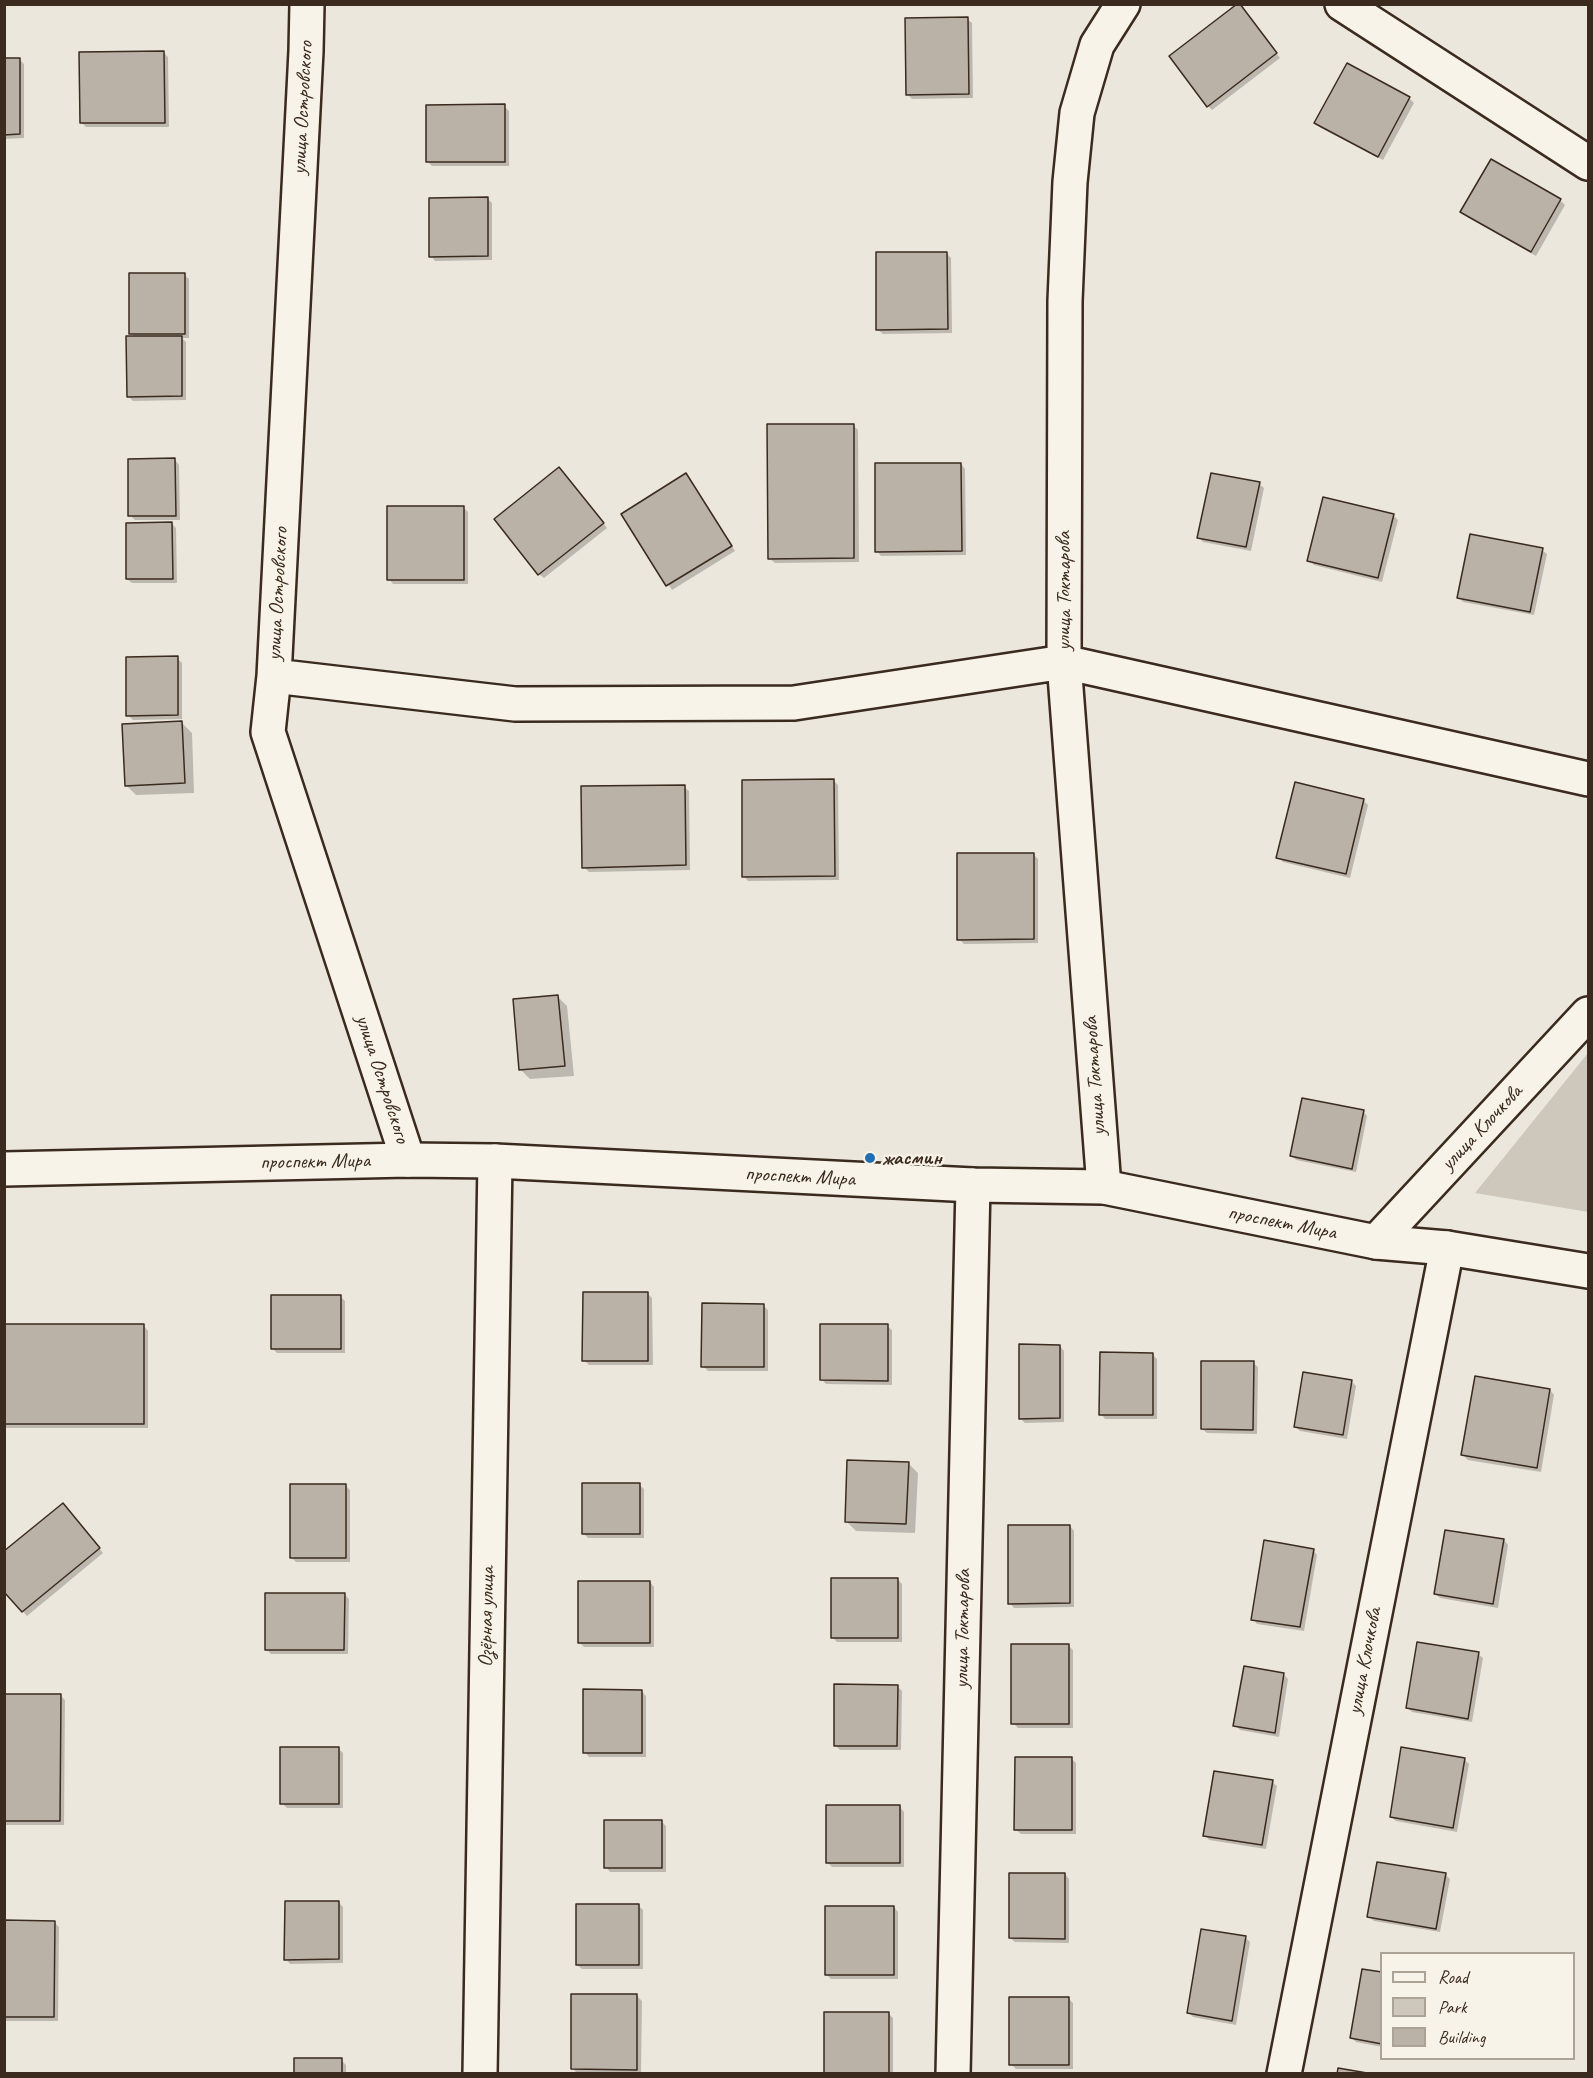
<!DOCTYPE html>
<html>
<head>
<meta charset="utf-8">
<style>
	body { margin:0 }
	#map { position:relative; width:1593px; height:2078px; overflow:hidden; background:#ece7dc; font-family:Caveat,sans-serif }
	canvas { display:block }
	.frame { position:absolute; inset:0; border:6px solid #3b2a1e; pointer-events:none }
	.legend { position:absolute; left:1380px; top:1952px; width:195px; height:108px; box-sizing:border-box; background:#f7f3e8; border:2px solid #aca397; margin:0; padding:8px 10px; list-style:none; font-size:18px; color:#3b2a1e }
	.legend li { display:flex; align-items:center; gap:12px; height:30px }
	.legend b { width:30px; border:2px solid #aca397 }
</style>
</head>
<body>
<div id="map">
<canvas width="1593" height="2078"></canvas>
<div class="frame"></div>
<ul class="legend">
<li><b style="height:8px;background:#f7f3e8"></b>Road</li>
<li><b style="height:16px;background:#cec8bc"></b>Park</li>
<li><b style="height:16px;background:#bab2a7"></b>Building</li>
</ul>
</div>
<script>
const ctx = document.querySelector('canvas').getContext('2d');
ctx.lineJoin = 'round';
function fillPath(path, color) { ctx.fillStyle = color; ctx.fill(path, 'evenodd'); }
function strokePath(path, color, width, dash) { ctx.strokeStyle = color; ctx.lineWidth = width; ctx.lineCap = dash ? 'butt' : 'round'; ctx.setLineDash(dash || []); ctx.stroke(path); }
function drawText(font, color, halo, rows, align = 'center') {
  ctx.font = font + ' Caveat,sans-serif'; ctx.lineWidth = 4.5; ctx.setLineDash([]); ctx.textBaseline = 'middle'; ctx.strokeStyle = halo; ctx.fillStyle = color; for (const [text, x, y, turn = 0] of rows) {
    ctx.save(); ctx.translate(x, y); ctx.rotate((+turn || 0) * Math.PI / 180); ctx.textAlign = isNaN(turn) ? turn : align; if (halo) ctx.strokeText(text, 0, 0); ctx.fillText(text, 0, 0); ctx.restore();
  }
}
fillPath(new Path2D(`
	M 1588,1053 L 1588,1212 L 1475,1193 Z`), '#cec8bc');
fillPath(new Path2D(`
	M 1243,10 L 1280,58 L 1212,110 L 1208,106 Z
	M 967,19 L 972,23 L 973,98 L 912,99 L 907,94 Z
	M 164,53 L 168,57 L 169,127 L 86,127 L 81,122 Z
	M 4,59 L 19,59 L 24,64 L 24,138 L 4,139 Z
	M 1347,65 L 1410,99 L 1414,103 L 1383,160 L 1321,128 L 1316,123 Z
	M 504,106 L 509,111 L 509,166 L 432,166 L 427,161 Z
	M 487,198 L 492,203 L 492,260 L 435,261 L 431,256 Z
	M 1560,200 L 1565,205 L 1536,256 L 1467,217 L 1462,212 Z
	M 947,254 L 951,258 L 952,333 L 883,334 L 878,330 Z
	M 184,275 L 189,279 L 189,338 L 182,338 L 186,342 L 186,400 L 133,401 L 128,396 L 135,337 L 131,334 Z
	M 853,425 L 858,430 L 859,562 L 775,563 L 770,559 Z
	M 175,460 L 179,465 L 180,520 L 135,520 L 130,515 Z
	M 961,464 L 965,469 L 966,555 L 881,556 L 877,551 Z
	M 564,474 L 607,528 L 544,578 L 539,574 Z
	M 686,475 L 735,551 L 672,590 L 623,515 Z
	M 1259,484 L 1264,488 L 1251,551 L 1203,542 L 1199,537 Z
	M 463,507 L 468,512 L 468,584 L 393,584 L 389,579 Z
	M 1393,515 L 1398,520 L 1382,582 L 1314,565 L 1309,560 Z
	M 172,524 L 176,528 L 177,583 L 132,583 L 127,579 Z
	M 1542,550 L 1547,554 L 1534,615 L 1463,602 L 1458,597 Z
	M 177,658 L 182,663 L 182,719 L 133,720 L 128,715 Z
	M 182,723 L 192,733 L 194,793 L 136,795 L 126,785 Z
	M 833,780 L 838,785 L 839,880 L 748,881 L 744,876 Z
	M 684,787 L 689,791 L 690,870 L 589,872 L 584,867 Z
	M 1363,800 L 1368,805 L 1350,878 L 1283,862 L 1278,857 Z
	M 1033,854 L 1038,859 L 1038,943 L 964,944 L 959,939 Z
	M 557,996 L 567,1006 L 574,1076 L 530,1079 L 520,1069 Z
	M 1363,1111 L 1367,1116 L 1356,1172 L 1296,1160 L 1292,1156 Z
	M 648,1294 L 652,1298 L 653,1365 L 589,1365 L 584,1360 Z
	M 341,1297 L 345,1301 L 345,1353 L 277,1353 L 272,1348 Z
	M 763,1305 L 768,1310 L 768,1371 L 708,1371 L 703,1366 Z
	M 4,1326 L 144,1326 L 148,1331 L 148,1428 L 4,1428 Z
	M 887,1326 L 892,1330 L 892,1385 L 826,1384 L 822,1380 Z
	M 1060,1346 L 1064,1351 L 1064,1422 L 1025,1423 L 1020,1418 Z
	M 1152,1354 L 1157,1359 L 1157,1419 L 1105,1419 L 1101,1414 Z
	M 1253,1363 L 1258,1367 L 1257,1434 L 1207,1433 L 1202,1429 Z
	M 1352,1382 L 1356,1386 L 1347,1439 L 1300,1431 L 1295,1426 Z
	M 1550,1390 L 1554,1395 L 1541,1472 L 1468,1460 L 1463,1455 Z
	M 908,1463 L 918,1473 L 915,1533 L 856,1531 L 846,1521 Z
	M 639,1485 L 644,1489 L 644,1538 L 588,1538 L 583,1533 Z
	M 346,1486 L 350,1490 L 350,1562 L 296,1562 L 291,1557 Z
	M 67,1510 L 103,1553 L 27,1616 L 4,1590 Z
	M 1070,1526 L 1074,1531 L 1074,1607 L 1014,1608 L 1010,1603 Z
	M 1504,1540 L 1508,1545 L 1498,1608 L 1440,1598 L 1435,1593 Z
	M 1313,1550 L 1317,1555 L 1304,1631 L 1257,1624 L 1253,1619 Z
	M 897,1579 L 902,1584 L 902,1642 L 837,1642 L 833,1638 Z
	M 650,1582 L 654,1587 L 654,1647 L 584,1647 L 579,1642 Z
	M 344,1594 L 349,1599 L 348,1654 L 271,1654 L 267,1650 Z
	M 1068,1645 L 1073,1650 L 1073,1728 L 1018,1728 L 1013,1723 Z
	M 1478,1654 L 1483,1658 L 1472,1722 L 1412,1712 L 1408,1708 Z
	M 1284,1675 L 1288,1679 L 1279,1737 L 1240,1730 L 1235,1725 Z
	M 897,1686 L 902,1691 L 901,1750 L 840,1750 L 836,1746 Z
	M 641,1691 L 646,1696 L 646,1757 L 589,1757 L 585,1752 Z
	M 4,1695 L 60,1695 L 65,1700 L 64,1825 L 4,1825 Z
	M 338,1748 L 343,1753 L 343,1808 L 287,1808 L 282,1803 Z
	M 1071,1758 L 1076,1763 L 1076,1834 L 1021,1834 L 1016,1830 Z
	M 1464,1759 L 1469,1764 L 1457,1832 L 1396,1821 L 1391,1817 Z
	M 1272,1782 L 1277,1786 L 1266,1849 L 1209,1840 L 1205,1835 Z
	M 900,1807 L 904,1812 L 904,1867 L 832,1867 L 827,1862 Z
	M 661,1821 L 666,1826 L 666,1872 L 610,1872 L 606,1867 Z
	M 1065,1874 L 1069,1879 L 1069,1943 L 1015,1942 L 1010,1938 Z
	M 1445,1874 L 1450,1879 L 1440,1932 L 1374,1921 L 1369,1917 Z
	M 339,1903 L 343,1907 L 343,1963 L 290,1964 L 286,1959 Z
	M 638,1905 L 643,1910 L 643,1969 L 582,1969 L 577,1965 Z
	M 894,1907 L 898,1912 L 898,1979 L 831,1979 L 826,1974 Z
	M 4,1922 L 54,1922 L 59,1927 L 58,2021 L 4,2021 Z
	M 1245,1937 L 1250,1942 L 1236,2025 L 1193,2017 L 1188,2012 Z
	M 1382,1974 L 1382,2047 L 1356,2042 L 1352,2038 Z
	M 637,1996 L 642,2001 L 641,2074 L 577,2073 L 573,2069 Z
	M 1069,1999 L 1073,2003 L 1073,2069 L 1016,2069 L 1011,2064 Z
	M 889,2014 L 893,2018 L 893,2074 L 825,2074 Z
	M 341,2060 L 346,2065 L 346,2074 L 296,2074 Z`), '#0003');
const building = new Path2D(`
	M 1237,4 L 1240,4 L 1277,53 L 1207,107 L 1169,56 Z
	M 968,17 L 969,94 L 906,95 L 905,18 Z
	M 164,51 L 165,123 L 80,123 L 79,52 Z
	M 4,58 L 20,58 L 20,134 L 4,135 Z
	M 1347,63 L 1410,97 L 1378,157 L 1314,123 Z
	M 505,104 L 505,162 L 426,162 L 426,105 Z
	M 1491,159 L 1561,199 L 1531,252 L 1460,212 Z
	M 488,197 L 488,256 L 429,257 L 429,198 Z
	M 876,252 L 947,252 L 948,329 L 876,330 Z
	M 129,273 L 185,273 L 185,334 L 129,334 Z
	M 126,336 L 182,336 L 182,396 L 127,397 Z
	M 767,424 L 854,424 L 854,558 L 768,559 Z
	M 175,458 L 176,516 L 128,516 L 128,459 Z
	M 875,463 L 961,463 L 962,551 L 875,552 Z
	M 559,467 L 604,523 L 538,575 L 494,519 Z
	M 686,473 L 732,546 L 666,586 L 621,514 Z
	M 1211,473 L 1260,482 L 1246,547 L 1197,538 Z
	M 1323,497 L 1394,514 L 1378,578 L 1307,561 Z
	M 387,506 L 464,506 L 464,580 L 387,580 Z
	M 172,522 L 173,579 L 126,579 L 126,523 Z
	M 1470,534 L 1543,548 L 1530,612 L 1457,598 Z
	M 178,656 L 178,715 L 126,716 L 126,657 Z
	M 182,721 L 185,783 L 125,786 L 122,724 Z
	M 834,779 L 835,876 L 742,877 L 742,780 Z
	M 1295,782 L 1364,799 L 1346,874 L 1276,858 Z
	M 685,785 L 686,865 L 582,868 L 581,786 Z
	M 957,853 L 1034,853 L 1034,939 L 957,940 Z
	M 558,995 L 565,1066 L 519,1070 L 513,999 Z
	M 1302,1098 L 1364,1110 L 1352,1169 L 1290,1156 Z
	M 583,1292 L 648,1292 L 648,1361 L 582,1361 Z
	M 271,1295 L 341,1295 L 341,1349 L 271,1349 Z
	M 702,1303 L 764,1304 L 764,1367 L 701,1367 Z
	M 4,1324 L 144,1324 L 144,1424 L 4,1424 Z
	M 820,1324 L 888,1324 L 888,1381 L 820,1380 Z
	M 1019,1344 L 1060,1345 L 1060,1418 L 1019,1419 Z
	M 1100,1352 L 1153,1353 L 1153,1415 L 1099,1415 Z
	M 1201,1361 L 1254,1361 L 1253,1430 L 1201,1429 Z
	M 1303,1372 L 1352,1380 L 1343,1435 L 1294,1427 Z
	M 1475,1376 L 1550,1389 L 1537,1468 L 1461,1455 Z
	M 847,1460 L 909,1462 L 906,1524 L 845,1522 Z
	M 582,1483 L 640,1483 L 640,1534 L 582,1534 Z
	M 290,1484 L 346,1484 L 346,1558 L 290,1558 Z
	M 63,1503 L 100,1548 L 22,1612 L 4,1592 L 4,1551 Z
	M 1008,1525 L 1070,1525 L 1070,1603 L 1008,1604 Z
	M 1445,1530 L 1504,1539 L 1493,1604 L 1434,1594 Z
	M 1264,1540 L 1314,1549 L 1300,1627 L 1251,1620 Z
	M 831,1578 L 898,1578 L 898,1638 L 831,1638 Z
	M 578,1581 L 650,1581 L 650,1643 L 578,1643 Z
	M 265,1593 L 345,1593 L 344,1650 L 265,1650 Z
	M 1417,1642 L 1479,1652 L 1468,1719 L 1406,1708 Z
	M 1011,1644 L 1069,1644 L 1069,1724 L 1011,1724 Z
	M 1244,1666 L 1284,1673 L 1275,1733 L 1233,1726 Z
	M 834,1684 L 898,1685 L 897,1746 L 834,1746 Z
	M 583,1689 L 642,1690 L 642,1753 L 583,1753 Z
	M 4,1694 L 61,1694 L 60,1821 L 4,1821 Z
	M 280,1747 L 339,1747 L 339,1804 L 280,1804 Z
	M 1401,1747 L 1465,1758 L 1453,1828 L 1390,1817 Z
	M 1015,1757 L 1072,1757 L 1072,1830 L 1014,1830 Z
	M 1214,1771 L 1273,1780 L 1262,1845 L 1203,1836 Z
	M 826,1805 L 900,1805 L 900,1863 L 826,1863 Z
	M 604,1820 L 662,1820 L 662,1868 L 604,1868 Z
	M 1377,1862 L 1446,1873 L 1436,1929 L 1367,1917 Z
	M 1009,1873 L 1065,1873 L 1065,1939 L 1009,1938 Z
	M 285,1901 L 339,1901 L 339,1959 L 284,1960 Z
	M 576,1904 L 639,1904 L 639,1965 L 576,1965 Z
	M 825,1906 L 894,1906 L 894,1975 L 825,1975 Z
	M 4,1920 L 55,1921 L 54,2017 L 4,2017 Z
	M 1201,1929 L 1246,1936 L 1232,2021 L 1187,2013 Z
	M 1362,1969 L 1382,1972 L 1382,2044 L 1350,2038 Z
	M 571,1994 L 637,1994 L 637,2070 L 571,2069 Z
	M 1009,1997 L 1069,1997 L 1069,2065 L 1009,2065 Z
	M 824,2012 L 889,2012 L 889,2074 L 824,2074 Z
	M 294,2058 L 342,2058 L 342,2074 L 294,2074 Z
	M 1338,2068 L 1373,2074 L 1337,2074 Z`);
fillPath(building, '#bab2a7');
strokePath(building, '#3b2a1e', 1.5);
const minor = new Path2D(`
	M 307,4 L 306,51 L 274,676 L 268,732 L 408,1160
	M 1342,4 L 1588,163
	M 274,676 L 515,704 L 794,703 L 1064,662 L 1588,779
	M 1104,1187 L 1064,662 L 1065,301 L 1070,182 L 1077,113 L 1097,45 L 1123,4
	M 1376,1242 L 1588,1014
	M 480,2074 L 495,1161
	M 953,2074 L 973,1185
	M 1284,2074 L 1447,1248`);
const major = new Path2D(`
	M 4,1169 L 408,1160 L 495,1161 L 973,1185 L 1104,1187 L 1376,1242 L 1447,1248 L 1588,1271`);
strokePath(minor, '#3b2a1e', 38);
strokePath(major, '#3b2a1e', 38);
strokePath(minor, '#f7f3e8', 33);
strokePath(major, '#f7f3e8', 33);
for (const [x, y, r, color] of [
	[870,1158,6,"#1f6fb2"]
]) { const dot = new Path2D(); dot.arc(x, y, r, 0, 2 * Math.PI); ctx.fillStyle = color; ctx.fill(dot); strokePath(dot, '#f7f3e8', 2); }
drawText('21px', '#3b2a1e', '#f7f3e8', [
	["улица Островского",303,108,-87],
	["улица Токтарова",1064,591,-90],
	["улица Островского",278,594,-87],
	["улица Токтарова",1095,1076,-94],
	["улица Островского",382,1079,72],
	["улица Клочкова",1482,1128,-47],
	["проспект Мира",315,1162,-1],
	["проспект Мира",800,1177,3],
	["проспект Мира",1282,1223,11],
	["Озёрная улица",487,1617,-89],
	["улица Токтарова",963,1629,-89],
	["улица Клочкова",1365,1661,-79]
]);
drawText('bold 21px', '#3b2a1e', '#f7f3e8', [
	["жасмин",882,1158]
], 'left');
</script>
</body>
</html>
